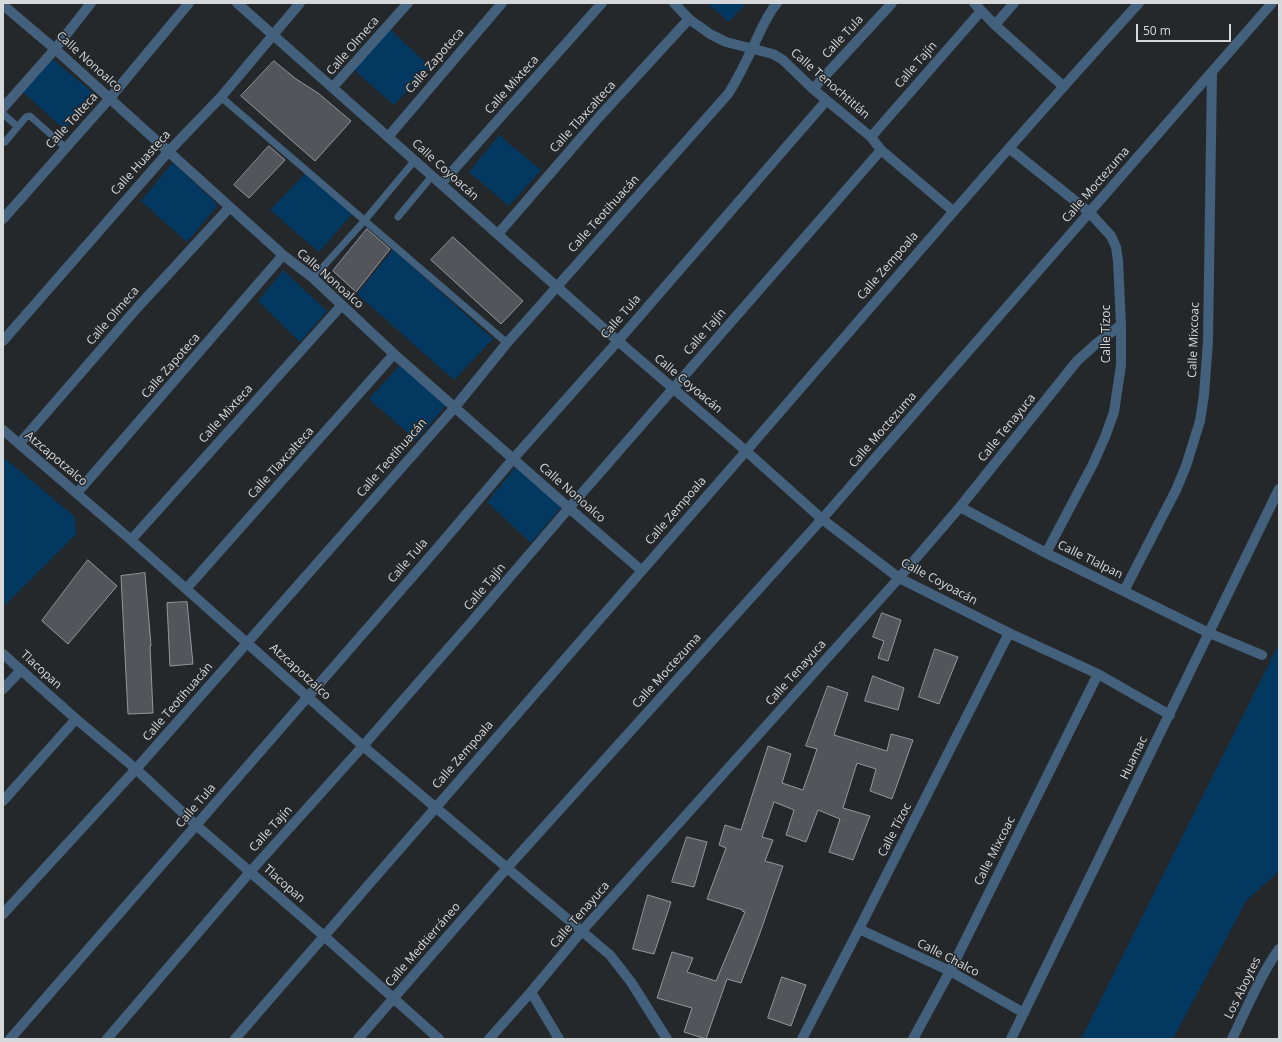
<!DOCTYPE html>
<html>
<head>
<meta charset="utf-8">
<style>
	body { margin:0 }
	#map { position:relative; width:1282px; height:1042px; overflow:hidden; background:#25282b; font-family:"Open Sans",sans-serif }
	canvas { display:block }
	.frame { position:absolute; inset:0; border:4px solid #d6d8da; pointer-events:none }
	.scale { position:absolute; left:1136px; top:24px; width:95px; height:18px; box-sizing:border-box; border:2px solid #d6d8da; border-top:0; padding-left:5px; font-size:12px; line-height:14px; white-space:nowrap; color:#d6d8da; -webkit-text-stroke:3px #25282b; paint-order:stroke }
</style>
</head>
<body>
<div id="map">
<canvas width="1282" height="1042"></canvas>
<div class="frame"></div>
<div class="scale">50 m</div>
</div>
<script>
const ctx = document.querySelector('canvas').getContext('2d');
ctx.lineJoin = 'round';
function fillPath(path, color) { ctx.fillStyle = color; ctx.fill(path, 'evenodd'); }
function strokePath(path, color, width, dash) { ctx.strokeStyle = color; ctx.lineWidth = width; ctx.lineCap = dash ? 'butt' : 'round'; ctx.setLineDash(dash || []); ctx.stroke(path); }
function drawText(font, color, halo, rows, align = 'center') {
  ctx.font = font + ' "Open Sans",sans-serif'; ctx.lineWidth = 3; ctx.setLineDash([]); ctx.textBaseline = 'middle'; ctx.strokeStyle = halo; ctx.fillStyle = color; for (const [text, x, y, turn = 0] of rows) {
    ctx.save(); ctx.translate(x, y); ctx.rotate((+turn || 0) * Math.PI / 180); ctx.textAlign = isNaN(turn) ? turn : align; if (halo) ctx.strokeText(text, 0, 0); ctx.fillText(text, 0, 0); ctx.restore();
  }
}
fillPath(new Path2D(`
	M 707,3 L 746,3 L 729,22 Z
	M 389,28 L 430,67 L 394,105 L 353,69 Z
	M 51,58 L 95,94 L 65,130 L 23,92 Z
	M 499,135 L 541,170 L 509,206 L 469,172 Z
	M 173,162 L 218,205 L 187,242 L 141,201 Z
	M 307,172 L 353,213 L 319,252 L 270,210 Z
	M 393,249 L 493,339 L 454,380 L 357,294 Z
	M 283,270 L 327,311 L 300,342 L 258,301 Z
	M 401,364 L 447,404 L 416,440 L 369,399 Z
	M 3,457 L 75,517 L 76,534 L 3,607 Z
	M 518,464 L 563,505 L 531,543 L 487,502 Z
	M 1279,644 L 1279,871 L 1246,901 L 1173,1039 L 1081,1039 Z`), '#033961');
const building = new Path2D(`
	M 274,61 L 296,79 L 318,93 L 351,121 L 315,161 L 241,96 Z
	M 269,146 L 285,160 L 249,198 L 234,185 Z
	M 367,229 L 390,249 L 356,292 L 333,271 Z
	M 453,237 L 523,301 L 501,324 L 431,260 Z
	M 88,560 L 117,586 L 68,644 L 42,621 Z
	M 145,573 L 151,646 L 150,646 L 153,713 L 128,714 L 121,576 Z
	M 187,602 L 193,664 L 170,666 L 167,603 Z
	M 882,613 L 901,620 L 888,661 L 878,658 L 884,641 L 873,637 Z
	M 935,649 L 958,657 L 939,704 L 919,697 Z
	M 873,676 L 904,688 L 898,710 L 865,701 Z
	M 828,686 L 848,693 L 834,735 L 887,751 L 891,734 L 913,740 L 892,799 L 870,791 L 876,769 L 857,763 L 843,808 L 870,816 L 853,860 L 829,852 L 840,819 L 818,810 L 806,842 L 786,835 L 794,810 L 774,802 L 762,837 L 773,840 L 765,861 L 783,866 L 760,933 L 741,983 L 727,979 L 706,1039 L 684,1032 L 692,1008 L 657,998 L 672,952 L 693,958 L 687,972 L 716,981 L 745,912 L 742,911 L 743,910 L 707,899 L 726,848 L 719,845 L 725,825 L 741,830 L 768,746 L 791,754 L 782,783 L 803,790 L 817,749 L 806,746 Z
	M 687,837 L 707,842 L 694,887 L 672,882 Z
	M 648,895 L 671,902 L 654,954 L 633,949 Z
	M 782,977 L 806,985 L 791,1026 L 768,1018 Z`);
fillPath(building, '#525559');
strokePath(building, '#94989b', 1);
strokePath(new Path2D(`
	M 221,97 L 507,343
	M 3,114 L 17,126
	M 5,142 L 26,117 L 30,116 L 66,148
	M 398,217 L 432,176
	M 313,278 L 365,220 L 415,160`), '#43607c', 7);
strokePath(new Path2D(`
	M 237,3 L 618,341 L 746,451 L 822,519 L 899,578 L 1009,633 L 1098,674 L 1170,715
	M 674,3 L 689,19 L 710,34 L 726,42 L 773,54 L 783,60 L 813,89 L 871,137 L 881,150 L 953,211
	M 974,3 L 995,25 L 1063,86
	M 3,5 L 55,49 L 283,255 L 313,278 L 394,354 L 569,508 L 641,570
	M 995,25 L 1014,3
	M 333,87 L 408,3
	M 813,89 L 892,3
	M 3,108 L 55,49 L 91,3
	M 388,137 L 502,3
	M 871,137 L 981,11
	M 1009,148 L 1089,212 L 1111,236 L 1116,247 L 1118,261 L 1121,325 L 1121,365 L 1114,412 L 1105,437 L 1093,464 L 1046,553
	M 441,184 L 602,3
	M 3,219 L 110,98 L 189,3
	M 498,234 L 599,117 L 689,19
	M 3,341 L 169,151 L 221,97 L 300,3
	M 3,430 L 131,540 L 363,746 L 610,955 L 631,982 L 667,1039
	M 19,444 L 137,308 L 229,208
	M 77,493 L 283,255
	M 960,507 L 1046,553 L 1209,633 L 1262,655
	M 131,540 L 341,306
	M 186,589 L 394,354
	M 1124,591 L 1176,490 L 1186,466 L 1200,421 L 1204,395 L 1208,341 L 1212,73
	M 3,654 L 76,719 L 136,769 L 196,825 L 324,936 L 439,1039
	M 3,689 L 21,670
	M 3,801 L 76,719
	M 3,914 L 136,769 L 247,643 L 455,407 L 507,343 L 728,94 C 738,79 745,63 753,47 C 760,32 766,16 777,3
	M 859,929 L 950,971 L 1024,1013
	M 531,992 L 559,1039
	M 10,1039 L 440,545 L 513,459 L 618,341 L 826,101
	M 107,1039 L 250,872 L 363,746 L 467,627 L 569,508 L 881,150
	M 358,1039 L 507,868 L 822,519 L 1272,3
	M 489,1039 L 531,992 L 581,932 L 899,578 L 960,507 L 1077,361 L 1097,343 L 1121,325
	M 802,1039 L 859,929 L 1009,633
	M 913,1039 L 950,971 L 1098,674
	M 1011,1039 L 1279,489
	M 1232,1039 C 1247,1008 1260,976 1279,949`), '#43607c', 10);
strokePath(new Path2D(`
	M 235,1039 C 405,842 577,646 747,450 C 877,300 1006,149 1139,3`), '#43607c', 10);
drawText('12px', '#d6d8da', '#25282b', [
	["Calle Tula",843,37,-47],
	["Calle Olmeca",353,46,-49],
	["Calle Zapoteca",435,61,-49],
	["Calle Nonoalco",89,62,42],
	["Calle Tajín",916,65,-49],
	["Calle Tenochtitlán",830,84,41],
	["Calle Mixteca",512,85,-48],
	["Calle Tlaxcalteca",583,117,-48],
	["Calle Tolteca",72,121,-48],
	["Calle Huasteca",141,163,-48],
	["Calle Coyoacán",445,170,42],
	["Calle Moctezuma",1096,185,-49],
	["Calle Teotihuacán",604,214,-48],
	["Calle Zempoala",888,266,-49],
	["Calle Nonoalco",330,279,41],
	["Calle Olmeca",113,316,-49],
	["Calle Tula",621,317,-49],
	["Calle Tajín",705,332,-49],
	["Calle Tízoc",1107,334,-90],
	["Calle Mixcoac",1194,340,-88],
	["Calle Zapoteca",171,366,-49],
	["Calle Coyoacán",688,384,40],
	["Calle Mixteca",226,414,-48],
	["Calle Tenayuca",1007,428,-51],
	["Calle Moctezuma",883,430,-49],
	["Calle Teotihuacán",392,458,-49],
	["Atzcapotzalco",56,459,40],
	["Calle Tlaxcalteca",281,463,-48],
	["Calle Nonoalco",572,493,41],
	["Calle Zempoala",676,511,-49],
	["Calle Tlalpan",1090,560,26],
	["Calle Tula",408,561,-49],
	["Calle Coyoacán",939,582,28],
	["Calle Tajín",485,587,-50],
	["Tlacopan",41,670,42],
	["Calle Moctezuma",667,671,-48],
	["Atzcapotzalco",300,672,42],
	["Calle Tenayuca",796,673,-48],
	["Calle Teotihuacán",178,702,-49],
	["Calle Zempoala",463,755,-49],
	["Huamac",1134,758,-64],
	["Calle Tula",196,806,-49],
	["Calle Tajín",271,829,-48],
	["Calle Tízoc",895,830,-63],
	["Calle Mixcoac",995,851,-63],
	["Tlacopan",284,884,41],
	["Calle Tenayuca",580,915,-49],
	["Calle Medtierráneo",423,945,-49],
	["Calle Chalco",948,958,27],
	["Los Aboytes",1243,988,-64]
]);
</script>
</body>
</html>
